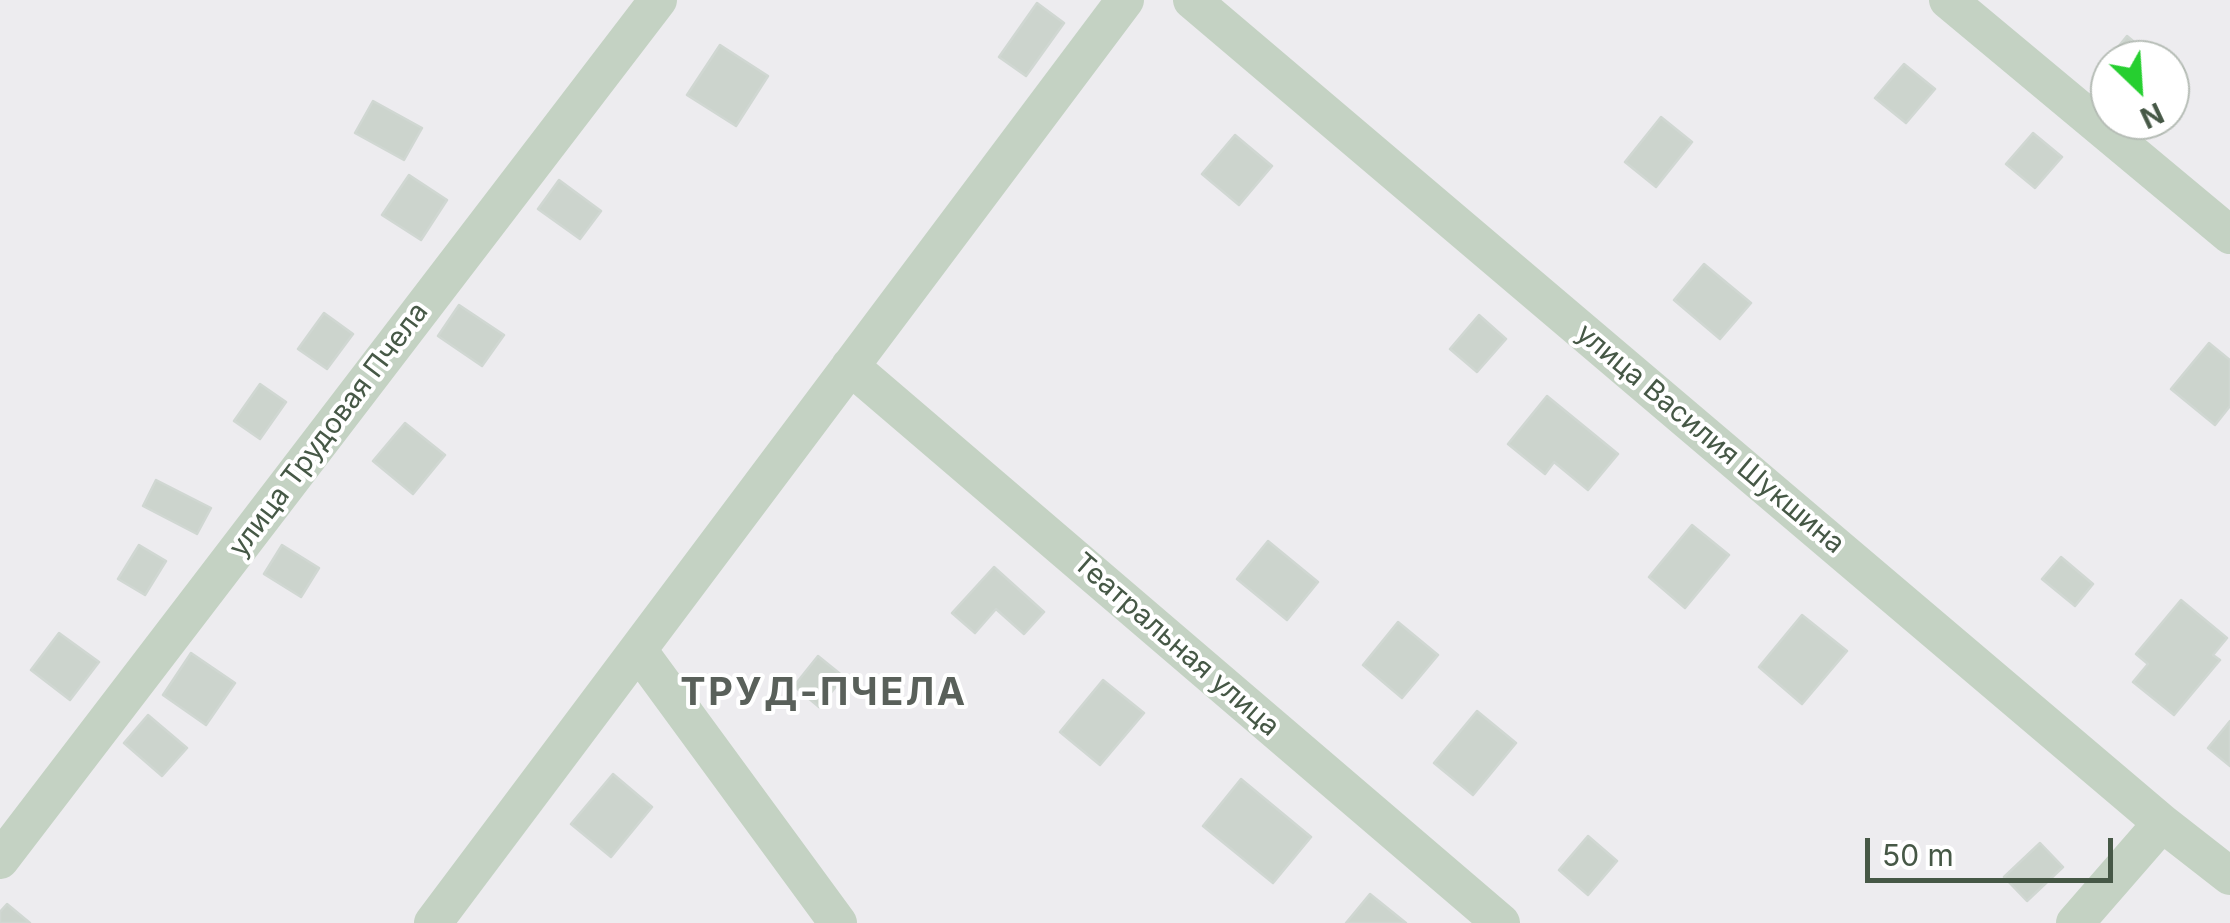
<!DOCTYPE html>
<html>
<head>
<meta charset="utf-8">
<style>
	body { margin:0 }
	#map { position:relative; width:2230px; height:923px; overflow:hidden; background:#edecef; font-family:Inter,sans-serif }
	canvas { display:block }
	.north { position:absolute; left:2090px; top:40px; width:100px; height:100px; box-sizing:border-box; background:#fff; border:2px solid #b5bcb5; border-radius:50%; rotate:155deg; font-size:28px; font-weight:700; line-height:40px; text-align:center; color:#465846 }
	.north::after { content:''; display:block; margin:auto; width:35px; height:45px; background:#26cf30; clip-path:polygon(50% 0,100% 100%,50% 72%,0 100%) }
	.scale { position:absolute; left:1865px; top:838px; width:248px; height:45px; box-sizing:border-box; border:5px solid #465846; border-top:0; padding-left:12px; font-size:30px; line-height:35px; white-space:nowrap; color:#465846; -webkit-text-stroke:8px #fff; paint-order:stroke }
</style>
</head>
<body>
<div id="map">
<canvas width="2230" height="923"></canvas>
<div class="north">N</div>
<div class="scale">50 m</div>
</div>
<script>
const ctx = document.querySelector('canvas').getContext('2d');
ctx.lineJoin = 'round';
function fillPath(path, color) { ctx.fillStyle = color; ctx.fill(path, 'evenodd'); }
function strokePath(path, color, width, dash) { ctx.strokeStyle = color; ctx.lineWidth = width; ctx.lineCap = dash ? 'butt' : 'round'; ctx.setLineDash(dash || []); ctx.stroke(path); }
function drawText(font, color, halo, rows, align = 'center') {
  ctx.font = font + ' Inter,sans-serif'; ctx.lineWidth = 8; ctx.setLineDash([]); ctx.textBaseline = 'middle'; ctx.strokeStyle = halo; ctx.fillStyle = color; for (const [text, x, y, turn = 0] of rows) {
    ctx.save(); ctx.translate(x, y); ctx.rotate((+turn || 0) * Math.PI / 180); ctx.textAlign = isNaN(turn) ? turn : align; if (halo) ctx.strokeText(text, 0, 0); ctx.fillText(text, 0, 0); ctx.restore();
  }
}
const building = new Path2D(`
	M 1037,3 L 1064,23 L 1026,76 L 999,57 Z
	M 2127,36 L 2156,60 L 2110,60 L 2110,86 L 2096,74 Z
	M 720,45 L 768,76 L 736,126 L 687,95 Z
	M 1904,64 L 1935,89 L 1906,123 L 1875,98 Z
	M 373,101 L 422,128 L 404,160 L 355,133 Z
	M 1661,117 L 1692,142 L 1656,187 L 1625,162 Z
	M 2033,133 L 2062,157 L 2035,188 L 2006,164 Z
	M 1235,135 L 1272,166 L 1239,205 L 1202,174 Z
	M 409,175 L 447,200 L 421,240 L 382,215 Z
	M 559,180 L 601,211 L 580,239 L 538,209 Z
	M 1704,264 L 1751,303 L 1720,339 L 1674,300 Z
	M 459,305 L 504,335 L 482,366 L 438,336 Z
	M 324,313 L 353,334 L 327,369 L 298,349 Z
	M 1479,315 L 1506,339 L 1477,372 L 1450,349 Z
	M 2209,343 L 2230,360 L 2230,406 L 2215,425 L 2171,389 Z
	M 260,384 L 286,402 L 260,439 L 234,421 Z
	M 1547,396 L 1618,454 L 1588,490 L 1554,462 L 1545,474 L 1508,444 Z
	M 405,423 L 445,455 L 413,494 L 373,461 Z
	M 156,480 L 211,508 L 197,534 L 143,506 Z
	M 1692,525 L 1729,555 L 1685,608 L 1649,577 Z
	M 1268,541 L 1318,582 L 1287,620 L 1237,579 Z
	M 139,545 L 166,561 L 145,595 L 118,579 Z
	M 282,545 L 319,568 L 301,597 L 264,574 Z
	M 2061,557 L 2093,584 L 2075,606 L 2042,579 Z
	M 994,567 L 1044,612 L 1024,634 L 996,609 L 975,633 L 952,613 Z
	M 2181,600 L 2227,638 L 2213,655 L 2220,660 L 2174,715 L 2133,682 L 2148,664 L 2136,654 Z
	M 1802,615 L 1847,651 L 1802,704 L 1759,667 Z
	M 1398,622 L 1438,655 L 1402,698 L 1363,665 Z
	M 59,633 L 99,662 L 70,700 L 31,670 Z
	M 191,653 L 235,683 L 206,725 L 163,695 Z
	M 818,656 L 844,677 L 819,707 L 794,686 Z
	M 1103,680 L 1144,713 L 1100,765 L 1060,732 Z
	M 1477,711 L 1516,743 L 1473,795 L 1434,763 Z
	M 148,715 L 187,748 L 162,776 L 124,743 Z
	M 2230,721 L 2230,766 L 2208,748 Z
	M 613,774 L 652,807 L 611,857 L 571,824 Z
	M 1241,779 L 1311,837 L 1273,883 L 1203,826 Z
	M 1588,836 L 1617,861 L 1588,895 L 1559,870 Z
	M 2040,843 L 2063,867 L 2027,901 L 2004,877 Z
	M 1370,894 L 1406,923 L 1346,923 Z
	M 7,904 L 30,923 L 0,923 L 0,912 Z`);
fillPath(building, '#ccd4cd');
strokePath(building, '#d0d7d2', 2.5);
strokePath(new Path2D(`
	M 1192,0 L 2162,823 L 2230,876
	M 1948,0 L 2230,235
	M 850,366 L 1501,923
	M 638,650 L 838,923
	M 0,860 L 658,0
	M 433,923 L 1125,0
	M 2075,923 L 2162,823`), '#c4d2c3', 38);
drawText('28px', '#465846', '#fff', [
	["улица Трудовая Пчела",329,430,-53],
	["улица Василия Шукшина",1710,439,40],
	["Театральная улица",1176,645,41]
]);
ctx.letterSpacing = '2.5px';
drawText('bold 38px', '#59605a', '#fff', [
	["ТРУД-ПЧЕЛА",824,694]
]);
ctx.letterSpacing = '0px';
</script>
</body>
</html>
